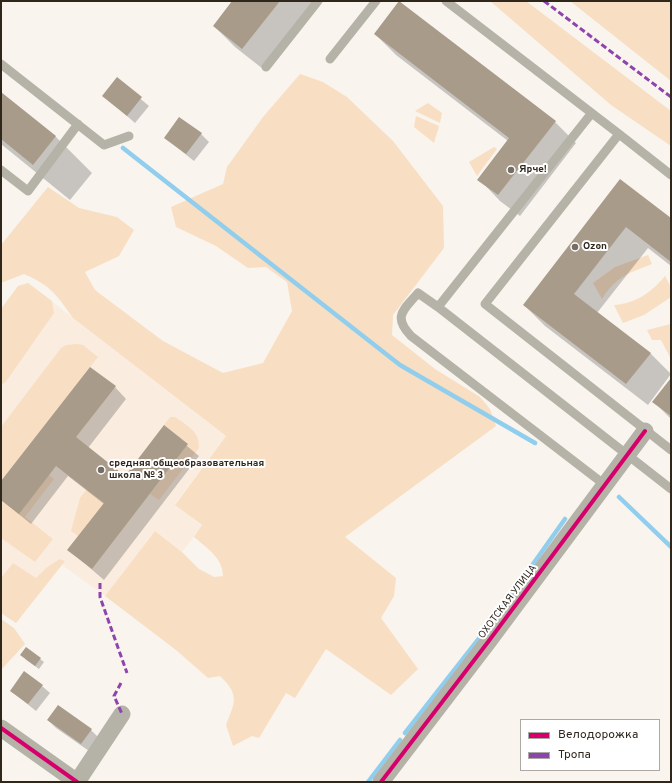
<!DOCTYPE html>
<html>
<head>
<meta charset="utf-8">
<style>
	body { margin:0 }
	#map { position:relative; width:672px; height:783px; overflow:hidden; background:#f9f4ee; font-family:Overpass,sans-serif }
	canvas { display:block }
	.frame { position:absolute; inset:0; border:2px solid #2f261c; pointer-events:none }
	.legend { position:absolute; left:520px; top:719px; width:140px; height:52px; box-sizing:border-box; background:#fff; border:1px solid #aca8a4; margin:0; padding:5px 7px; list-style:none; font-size:12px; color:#2f261c }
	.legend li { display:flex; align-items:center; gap:8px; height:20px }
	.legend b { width:20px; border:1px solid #aca8a4 }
</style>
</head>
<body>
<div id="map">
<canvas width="672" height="783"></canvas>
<div class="frame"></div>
<ul class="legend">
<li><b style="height:5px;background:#d6006c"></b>Велодорожка</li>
<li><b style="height:5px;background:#8e44ad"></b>Тропа</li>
</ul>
</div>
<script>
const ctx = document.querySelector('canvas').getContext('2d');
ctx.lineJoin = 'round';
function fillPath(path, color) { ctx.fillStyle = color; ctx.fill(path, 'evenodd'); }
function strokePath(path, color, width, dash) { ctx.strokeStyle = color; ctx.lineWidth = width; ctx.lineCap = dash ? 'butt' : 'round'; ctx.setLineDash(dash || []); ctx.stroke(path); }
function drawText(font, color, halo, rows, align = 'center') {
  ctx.font = font + ' Overpass,sans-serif'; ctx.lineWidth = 4; ctx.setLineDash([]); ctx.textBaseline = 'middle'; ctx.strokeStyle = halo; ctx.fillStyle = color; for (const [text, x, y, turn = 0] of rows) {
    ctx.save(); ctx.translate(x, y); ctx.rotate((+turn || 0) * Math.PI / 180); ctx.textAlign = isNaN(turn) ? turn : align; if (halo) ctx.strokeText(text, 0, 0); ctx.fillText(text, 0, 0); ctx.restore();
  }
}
fillPath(new Path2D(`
	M 28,283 L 226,436 L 175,504 L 202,526 L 182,552 L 155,531 L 105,596 L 62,565 L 16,623 L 1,613 L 1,309 L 18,286 Z`), '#faede0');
fillPath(new Path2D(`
	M 490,1 L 526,1 L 671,111 L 671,146 L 611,105 Z
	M 570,1 L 671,1 L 671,81 Z
	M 300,74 L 323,82 L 347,97 L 393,141 L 443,206 L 444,248 L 393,315 L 392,335 L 435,369 L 480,397 L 490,409 L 496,426 L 345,537 L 396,578 L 394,596 L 381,618 L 418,669 L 391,695 L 326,649 L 295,698 L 286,693 L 259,738 L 252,736 L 233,746 L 226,725 C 235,702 240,695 220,676 L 208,678 L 176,650 L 105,596 L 155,531 L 182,552 L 199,569 L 214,577 L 223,576 C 223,558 207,548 194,537 L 202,525 L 175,505 L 226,436 L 73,318 C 56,294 51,286 24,274 L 1,283 L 1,245 L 48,187 L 79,208 L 117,217 L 134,230 L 119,256 L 85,272 L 95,290 L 163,341 L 223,373 L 263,363 L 292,311 L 287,282 L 266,267 L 248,268 L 216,246 L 176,227 L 171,207 L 223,184 L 227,167 L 263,117 Z
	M 428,103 L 442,113 L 440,123 L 415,111 Z
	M 416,116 L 439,126 L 434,143 L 414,127 Z
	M 494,147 L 497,149 L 477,176 L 469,162 Z
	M 648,255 L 652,264 C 628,273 616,277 602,299 L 593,283 L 615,267 Z
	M 665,276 L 671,287 L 671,297 L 644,315 L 623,323 L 614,305 C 635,304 652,292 665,276 Z
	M 28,283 L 52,301 L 54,313 L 5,383 L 1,384 L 1,309 L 18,286 Z
	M 671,324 L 671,359 L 661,340 L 652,340 L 647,330 Z
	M 77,344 L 83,345 L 98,357 L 1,481 L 1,427 L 61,348 L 66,345 Z
	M 170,417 L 175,417 C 186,425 200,431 199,448 L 159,500 L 150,494 L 188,444 L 164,425 Z
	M 49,475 L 54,479 L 25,517 L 53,539 L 35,562 L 1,538 L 1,500 Z
	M 87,489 L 104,503 L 78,536 L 71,531 L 80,498 Z
	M 60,559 L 65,561 L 16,623 L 1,613 L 1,578 L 13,563 L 36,578 L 46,568 Z
	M 1,619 L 14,628 L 25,644 L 1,670 Z`), '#f8dfc3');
fillPath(new Path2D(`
	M 234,1 L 318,1 L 263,69 L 235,47 L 214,26 Z
	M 375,34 L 555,122 L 576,143 L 520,216 L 500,201 L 479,179 L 508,141 L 396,55 Z
	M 117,79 L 149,106 L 135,123 L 104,96 Z
	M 1,93 L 56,137 L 92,173 L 70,200 L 1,144 Z
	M 201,134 L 209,142 L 194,161 L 165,138 Z
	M 620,181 L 671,220 L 671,266 L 648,248 L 597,313 L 650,353 L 671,374 L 648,405 L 545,326 L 524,305 Z
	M 671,379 L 671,419 L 654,402 Z
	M 115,387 L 126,399 L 88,448 L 125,477 L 164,427 L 199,456 L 104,580 L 69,550 L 104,504 L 68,476 L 31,524 L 1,500 L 1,482 Z
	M 25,659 L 40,659 L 44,662 L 39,669 Z
	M 42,686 L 50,693 L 36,711 L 11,691 Z
	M 48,720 L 91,730 L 98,737 L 89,751 L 56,728 Z`), '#0003');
strokePath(new Path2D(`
	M 123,148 L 400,365 L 535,443
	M 619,497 L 671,547
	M 492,622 L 565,519
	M 405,733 L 481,636
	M 368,782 L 400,740`), '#91ceee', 4.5);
fillPath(new Path2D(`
	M 232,1 L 280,1 L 242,49 L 213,26 Z
	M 399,1 L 556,121 L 498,195 L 477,180 L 509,138 L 374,34 Z
	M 117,77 L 142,97 L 127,116 L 102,96 Z
	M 1,92 L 56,136 L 33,165 L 1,139 Z
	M 179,117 L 202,133 L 186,154 L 164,138 Z
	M 620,179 L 671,218 L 671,262 L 626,227 L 574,294 L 651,353 L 626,384 L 523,305 Z
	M 90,367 L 116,386 L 76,437 L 125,476 L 164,425 L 188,444 L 92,569 L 67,550 L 104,503 L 56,466 L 19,514 L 1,500 L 1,481 Z
	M 671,378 L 671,416 L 652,402 Z
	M 26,647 L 41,658 L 35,666 L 20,655 Z
	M 24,671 L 43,685 L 28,704 L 10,691 Z
	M 58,705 L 92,729 L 81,744 L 47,720 Z`), '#a89b89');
strokePath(new Path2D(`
	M 446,1 L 619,134
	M 330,59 L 376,1
	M 1,64 L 104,145 L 129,136
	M 266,67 L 318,1
	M 591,114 L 438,307 L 671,489
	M 1,170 L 28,191 L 78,124
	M 671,175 L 619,134 L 485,304 L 671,450
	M 438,307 L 418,293 C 404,310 392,316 411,336 L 605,485`), '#b5b3a8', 9);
strokePath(new Path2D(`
	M 1,728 L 77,782
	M 77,782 L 122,714
	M 381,782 L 488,642 L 645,431`), '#b5b3a8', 17);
strokePath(new Path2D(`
	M 544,1 L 671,97
	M 100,583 L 100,597 L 127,673
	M 121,683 L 114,696 L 122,714`), '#8e44ad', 3, [6, 3]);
strokePath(new Path2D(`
	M 1,728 L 77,782
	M 381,782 L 488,642 L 645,431`), '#d6006c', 4);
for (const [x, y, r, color] of [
	[511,170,4,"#766e66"],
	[575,247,4,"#766e66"],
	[101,470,4,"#766e66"]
]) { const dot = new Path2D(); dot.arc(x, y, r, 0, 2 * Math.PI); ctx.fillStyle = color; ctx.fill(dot); strokePath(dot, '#fff', 1.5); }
drawText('bold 10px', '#2f261c', '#fff', [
	["Ярче!",519,170],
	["Ozon",583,247],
	["средняя общеобразовательная",109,464],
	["школа № 3",109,476]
], 'left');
drawText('10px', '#2f261c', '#fff', [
	["ОХОТСКАЯ УЛИЦА",508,602,-53]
]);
</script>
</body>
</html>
